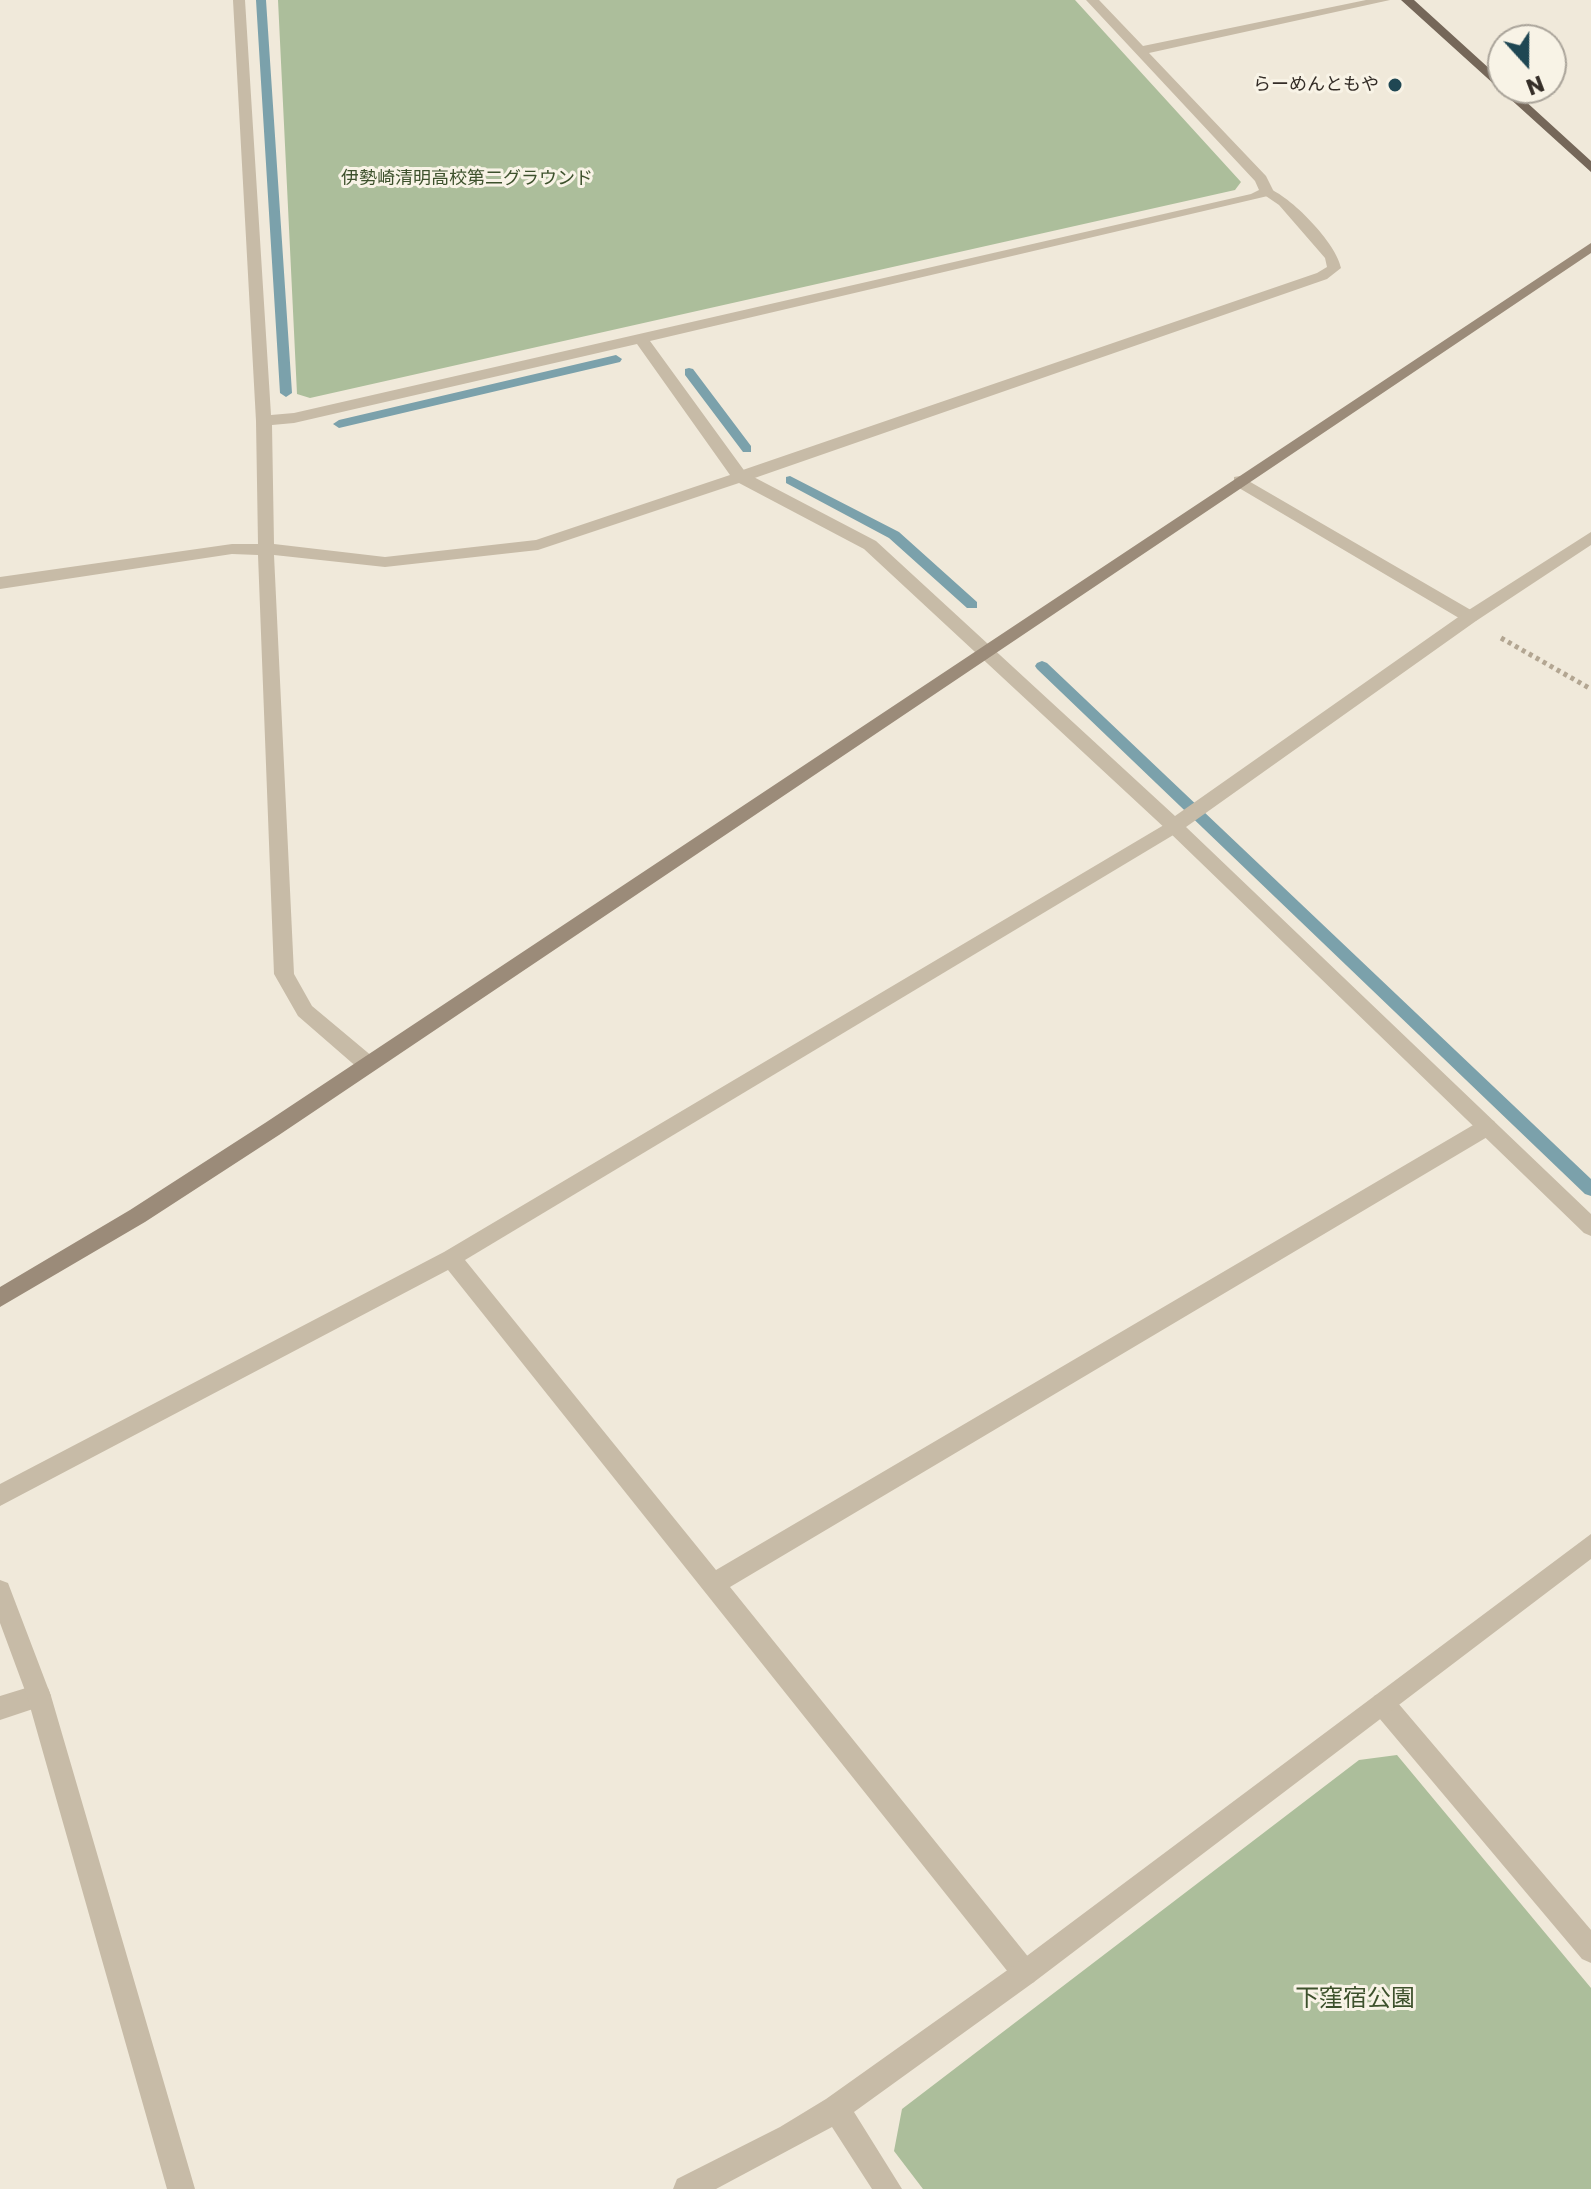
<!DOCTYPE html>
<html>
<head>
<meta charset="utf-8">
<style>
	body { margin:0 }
	#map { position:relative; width:1591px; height:2189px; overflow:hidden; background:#f0e9da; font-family:Poppins,sans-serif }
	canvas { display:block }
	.north { position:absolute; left:1487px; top:24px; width:80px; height:80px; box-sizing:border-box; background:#f8f3e6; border:2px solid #aaa49a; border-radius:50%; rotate:159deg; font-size:22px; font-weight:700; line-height:32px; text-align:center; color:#342d27 }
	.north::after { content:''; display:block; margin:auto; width:28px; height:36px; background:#1f4753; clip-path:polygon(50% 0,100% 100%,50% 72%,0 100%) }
</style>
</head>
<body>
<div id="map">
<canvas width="1591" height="2189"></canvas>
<div class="north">N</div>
</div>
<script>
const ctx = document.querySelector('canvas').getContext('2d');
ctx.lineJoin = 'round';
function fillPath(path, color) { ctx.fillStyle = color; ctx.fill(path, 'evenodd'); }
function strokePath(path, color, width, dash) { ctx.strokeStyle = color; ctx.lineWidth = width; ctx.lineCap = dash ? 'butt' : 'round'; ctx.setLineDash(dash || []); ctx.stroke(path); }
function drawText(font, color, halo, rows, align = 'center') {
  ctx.font = font + ' Poppins,"Noto Sans JP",sans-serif'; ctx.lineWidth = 6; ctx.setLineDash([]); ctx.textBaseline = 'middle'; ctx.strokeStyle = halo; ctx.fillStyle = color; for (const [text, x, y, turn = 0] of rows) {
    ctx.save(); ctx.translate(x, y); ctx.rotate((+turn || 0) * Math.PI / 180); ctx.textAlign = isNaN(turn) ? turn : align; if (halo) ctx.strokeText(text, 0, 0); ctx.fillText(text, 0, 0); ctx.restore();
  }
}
fillPath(new Path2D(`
	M 278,0 L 1075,0 L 1241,182 L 1235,190 L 310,398 L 297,394 Z
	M 1397,1755 L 1591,1988 L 1591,2189 L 923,2189 L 894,2151 L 902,2109 L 1359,1760 Z`), '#acbe9b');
fillPath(new Path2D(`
	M 256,0 L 266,0 L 292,393 L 286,397 L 280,393 Z
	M 616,355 L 622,359 L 620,362 L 339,428 L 333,424 L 339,420 Z
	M 689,368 L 693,369 L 751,446 L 751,452 L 743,452 L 685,375 L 685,369 Z
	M 790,476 L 899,532 L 977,602 L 977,608 L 967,608 L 889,538 L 786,483 L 786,477 Z
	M 1042,661 L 1047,663 L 1591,1179 L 1591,1196 L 1585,1194 L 1037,669 L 1035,666 L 1037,663 Z`), '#7ba1ab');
strokePath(new Path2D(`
	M 1501,638 L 1591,689`), '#b3a692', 5, [4, 4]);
fillPath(new Path2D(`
	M 1267,188 C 1290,195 1337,244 1341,268 L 1327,279 L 746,481 L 740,482 L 732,477 L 734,473 L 1317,273 L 1327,267 L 1325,258 L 1279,205 L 1260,192 Z
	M 1240,476 L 1476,613 L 1478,617 L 1476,621 L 1464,621 L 1234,485 L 1234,477 Z
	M 1174,819 L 1180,821 L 1183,826 L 1180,831 L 465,1260 L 716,1570 L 1480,1121 L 1487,1119 L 1494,1121 L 1497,1127 L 1494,1133 L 730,1587 L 1034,1964 L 1038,1973 L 1034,1982 L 1025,1986 L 1016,1982 L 448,1270 L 0,1506 L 0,1484 L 444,1252 Z
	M 39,1684 L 48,1688 L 51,1696 L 48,1704 L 0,1720 L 0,1696 Z
	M 1383,1692 L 1392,1696 L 1591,1930 L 1591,1963 L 1582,1959 L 1374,1712 L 1371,1704 L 1374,1696 Z`), '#c7bba7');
fillPath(new Path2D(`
	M 233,0 L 245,0 L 271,415 L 294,413 L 1251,194 L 1259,190 L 1255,181 L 1086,0 L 1099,0 L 1143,46 L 1366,0 L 1390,0 L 1149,53 L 1266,176 L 1274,192 L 1272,195 L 650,341 L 746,473 L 876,541 L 1175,816 L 1464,613 L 1591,532 L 1591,545 L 1476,621 L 1186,827 L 1591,1214 L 1591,1236 L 1584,1233 L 1168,831 L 864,549 L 739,483 L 538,550 L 385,567 L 274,555 L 294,974 L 312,1006 L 373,1057 L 376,1063 L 373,1069 L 359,1069 L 298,1016 L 274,974 L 258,555 L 232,554 L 0,589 L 0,577 L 232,544 L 258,544 L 256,421 ZM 637,344 L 730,475 L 536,540 L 385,557 L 274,544 L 272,425 L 294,423 Z
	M 1591,1534 L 1591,1559 L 1034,1982 L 854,2112 L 902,2189 L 872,2189 L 832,2127 L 716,2189 L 673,2189 L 677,2179 L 780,2127 L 826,2099 L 1016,1964 Z
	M 0,1580 L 8,1583 L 51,1696 L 195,2189 L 167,2189 L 27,1696 L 0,1623 Z`), '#c7bba7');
fillPath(new Path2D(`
	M 1591,243 L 1591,253 L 279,1135 L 145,1222 L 0,1307 L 0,1287 L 130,1210 L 265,1123 Z`), '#9b8b79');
fillPath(new Path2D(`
	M 1401,0 L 1414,0 L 1503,81 L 1503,88 L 1511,88 L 1591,161 L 1591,172 Z`), '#756759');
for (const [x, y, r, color] of [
	[1395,85,8,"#1f4753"]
]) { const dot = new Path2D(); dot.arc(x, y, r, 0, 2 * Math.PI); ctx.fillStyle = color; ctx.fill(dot); strokePath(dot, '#f8f3e6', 3); }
drawText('18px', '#342d27', '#f8f3e6', [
	["らーめんともや",1379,85]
], 'right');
drawText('18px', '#3d512c', '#f8f3e6', [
	["伊勢崎清明高校第二グラウンド",467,179]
]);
drawText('24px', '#3d512c', '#f8f3e6', [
	["下窪宿公園",1355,2000]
]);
</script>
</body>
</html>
